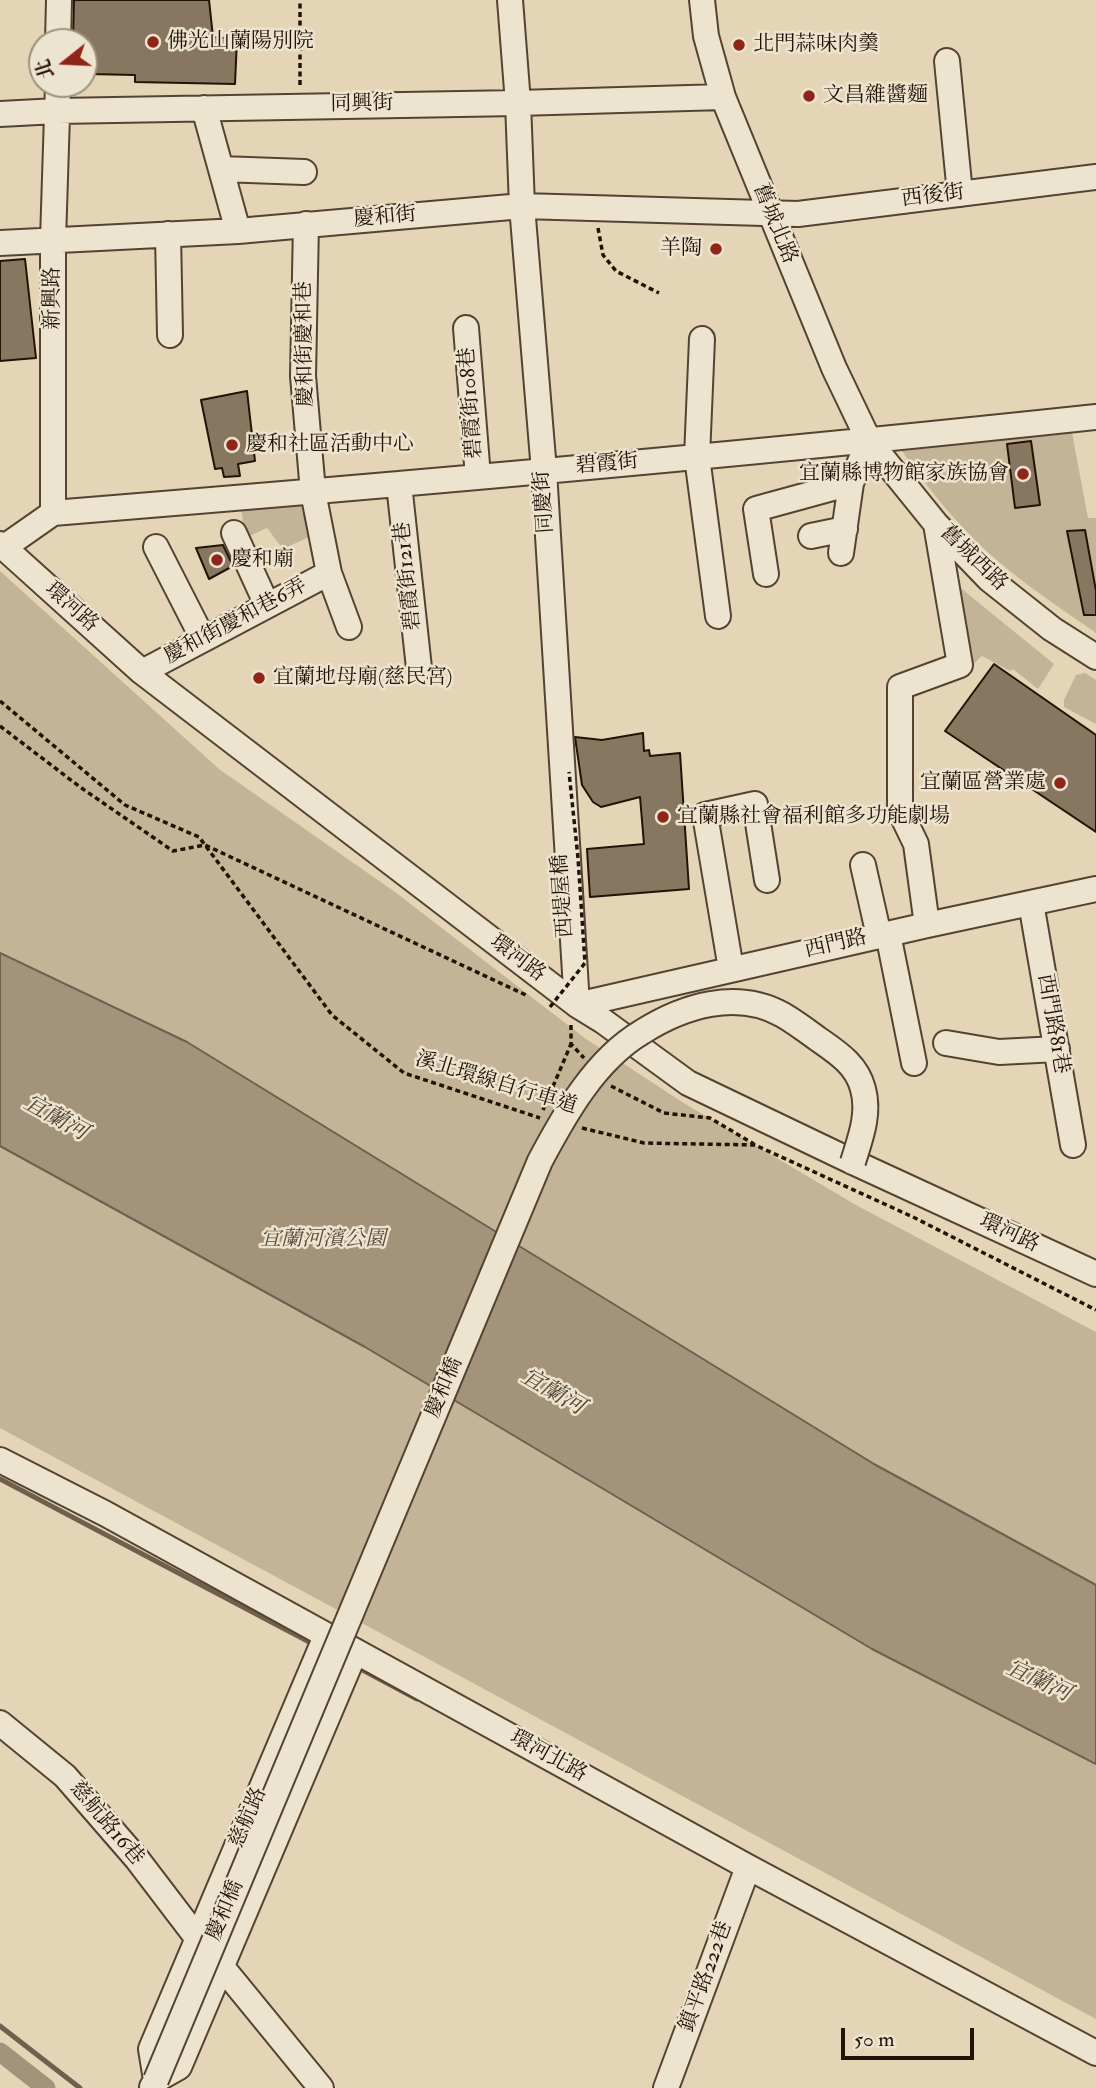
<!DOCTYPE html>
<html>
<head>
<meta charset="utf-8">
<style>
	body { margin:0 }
	#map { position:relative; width:1096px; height:2088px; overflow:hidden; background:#e3d5b5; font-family:"IM FELL Double Pica","Noto Serif TC",serif }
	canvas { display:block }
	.north { position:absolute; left:28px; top:28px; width:70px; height:70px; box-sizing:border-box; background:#ede4cf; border:2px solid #9d907f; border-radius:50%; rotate:252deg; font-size:19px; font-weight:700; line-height:28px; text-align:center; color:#241206 }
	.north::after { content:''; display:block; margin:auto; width:24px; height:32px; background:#8f2418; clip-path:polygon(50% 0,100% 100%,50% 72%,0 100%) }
	.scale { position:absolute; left:841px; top:2028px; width:133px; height:32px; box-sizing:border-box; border:4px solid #241206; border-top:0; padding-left:9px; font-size:21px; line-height:24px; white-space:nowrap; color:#241206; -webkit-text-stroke:5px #ede4cf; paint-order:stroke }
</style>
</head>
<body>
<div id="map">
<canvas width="1096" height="2088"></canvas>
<div class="north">北</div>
<div class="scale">50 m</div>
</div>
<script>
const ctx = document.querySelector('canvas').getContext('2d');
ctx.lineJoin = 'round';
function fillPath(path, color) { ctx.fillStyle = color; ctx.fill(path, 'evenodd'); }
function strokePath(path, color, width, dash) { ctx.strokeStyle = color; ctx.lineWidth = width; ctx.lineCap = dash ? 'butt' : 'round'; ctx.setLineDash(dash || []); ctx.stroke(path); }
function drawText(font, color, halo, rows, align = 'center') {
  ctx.font = font + ' "IM FELL Double Pica","Noto Serif TC",serif'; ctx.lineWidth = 5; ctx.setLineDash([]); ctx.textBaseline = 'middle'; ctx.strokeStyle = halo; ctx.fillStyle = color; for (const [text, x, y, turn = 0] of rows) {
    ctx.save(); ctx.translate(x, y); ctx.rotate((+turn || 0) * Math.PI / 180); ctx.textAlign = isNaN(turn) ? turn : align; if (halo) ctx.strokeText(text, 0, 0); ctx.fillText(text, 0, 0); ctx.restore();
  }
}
fillPath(new Path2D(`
	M 1072,433 L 1088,518 L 1096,518 L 1096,633 C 1053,603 1010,575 973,538 C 946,511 923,481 902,451 Z
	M 302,499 L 311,536 L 283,549 L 267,528 L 245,538 L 241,507 Z
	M 0,571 L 219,769 L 395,892 L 586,1039 L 682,1102 L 856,1205 L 1096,1332 L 1096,2019 L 0,1428 Z
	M 952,581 L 1054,664 L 1038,689 L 1013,669 L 1010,671 L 982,656 L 966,671 Z
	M 1085,673 L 1096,680 L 1096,724 L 1064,707 L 1064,700 L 1076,675 Z`), '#c3b497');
const water = new Path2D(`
	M 0,953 L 187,1042 L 874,1464 L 1096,1585 L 1096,1764 L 872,1649 L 365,1347 L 0,1146 Z`);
fillPath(water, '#a2937a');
strokePath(water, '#705f4c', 2);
strokePath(new Path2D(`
	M 0,1479 L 315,1645
	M 355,1666 L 417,1699
	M 0,2026 L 80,2088`), '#705f4c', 5);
strokePath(new Path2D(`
	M 0,2052 L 46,2088`), '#a2937a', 19);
const building = new Path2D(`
	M 74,0 L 209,0 L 213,37 L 237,39 L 235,84 L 135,82 L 135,75 L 89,74 L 87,40 L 73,39 Z
	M 25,259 L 36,358 L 0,361 L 0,261 Z
	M 247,391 L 255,461 L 238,464 L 240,476 L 224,477 L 222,468 L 215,469 L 201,400 Z
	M 1031,441 L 1040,505 L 1015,508 L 1007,444 Z
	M 1085,530 L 1096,591 L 1096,615 L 1084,615 L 1067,531 Z
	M 223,545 L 233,566 L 209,579 L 196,548 Z
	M 994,664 L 1096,735 L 1096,832 L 945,731 Z
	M 643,733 L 644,751 L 649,750 L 650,756 L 680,753 L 689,889 L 590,897 L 587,849 L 644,844 L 640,797 L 601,807 L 593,802 L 582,785 L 575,737 L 602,740 Z`);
fillPath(building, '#877761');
strokePath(building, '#241206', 2);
const minor = new Path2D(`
	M 510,0 L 518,103 L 522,206 L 544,471 L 577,1005
	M 702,0 L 706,36 L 723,97 L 834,368 L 869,441 L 936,524 L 989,579 L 1052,629 L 1096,657
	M 58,42 L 59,0
	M 947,61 L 960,194
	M 204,108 L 238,231
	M 0,114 L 57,111 L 518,103 L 723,97
	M 221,169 L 304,172
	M 306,224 L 303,376 L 313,492 L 329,573 L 349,627
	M 168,234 L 170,335
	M 0,243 L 238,231 L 522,206 L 798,214 L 1096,177
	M 466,328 L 478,477
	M 702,339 L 697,457 L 718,616
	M 399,484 L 419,668
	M 53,513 L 53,240 L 58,84
	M 234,533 L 267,605
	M 811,536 L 845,529
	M 0,544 L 142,672 L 577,1005 L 603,1021 L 688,1083 L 853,1162 L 1096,1274
	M 156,547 L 203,639
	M 3,548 L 53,513 C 401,485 749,454 1096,417
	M 841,553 L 851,483
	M 766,574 L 756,509 L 851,483 L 869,441
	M 142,672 L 329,573
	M 863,865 L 879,936
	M 1031,903 L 1073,1145
	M 927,925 L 916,844 L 900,811 L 900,687 L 960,665 L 936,524
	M 888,934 L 914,1063
	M 731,969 L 705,815 L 755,804 L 767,880
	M 577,1005 L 927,925 L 1096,889
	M 946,1043 L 999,1052 L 1057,1049
	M 0,1460 L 106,1514 L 748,1867 L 1096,2053
	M 0,1723 L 65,1776 L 137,1859 L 198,1939
	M 222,1967 L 321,2088
	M 156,2080 L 179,2067 L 355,1652
	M 152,2087 L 156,2080 L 151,2049 L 326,1636
	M 666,2088 L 748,1867`);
strokePath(minor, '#544332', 28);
strokePath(new Path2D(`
	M 300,85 L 300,0
	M 598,228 L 603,255 L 616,271 L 659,293
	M 0,701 L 125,805 L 199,837 L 332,1015 L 404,1073 L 540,1118
	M 0,726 L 80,787 L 173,851 L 205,845 L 528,996
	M 571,1025 L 571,1044 L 584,1058
	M 611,1086 L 664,1113 L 710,1118 L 754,1144
	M 582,1128 L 644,1143 L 755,1145 L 913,1217 L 1096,1310`), '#241206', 3.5, [5, 3.5]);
strokePath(minor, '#ede4cf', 24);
const minorBridge = new Path2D(`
	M 156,2080 L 540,1161 C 565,1114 595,1060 642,1032 C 683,1006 737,989 783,1015 C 795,1022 807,1031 818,1039 C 838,1053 857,1065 863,1089 C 870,1114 860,1139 853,1162`);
strokePath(minorBridge, '#544332', 28, []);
strokePath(new Path2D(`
	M 550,1007 L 585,963 L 578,858 L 569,772
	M 543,1110 L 571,1044`), '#241206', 3.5, [5, 3.5]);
strokePath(minorBridge, '#ede4cf', 24);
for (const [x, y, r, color] of [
	[153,42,7,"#8f2418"],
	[739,45,7,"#8f2418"],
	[809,96,7,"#8f2418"],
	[716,249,7,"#8f2418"],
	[232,445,7,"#8f2418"],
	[1023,474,7,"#8f2418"],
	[217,560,7,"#8f2418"],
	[259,678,7,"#8f2418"],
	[1060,783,7,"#8f2418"],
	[663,817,7,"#8f2418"]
]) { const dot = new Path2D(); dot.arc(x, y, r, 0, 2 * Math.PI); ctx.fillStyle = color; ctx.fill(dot); strokePath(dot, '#ede4cf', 2.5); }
drawText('21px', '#241206', '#ede4cf', [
	["佛光山蘭陽別院",167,42],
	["北門蒜味肉羹",753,45],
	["文昌雜醬麵",823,96],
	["羊陶",702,249,"right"],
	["慶和社區活動中心",246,445],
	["宜蘭縣博物館家族協會",1009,474,"right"],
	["慶和廟",231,560],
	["宜蘭地母廟(慈民宮)",273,678],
	["宜蘭區營業處",1046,783,"right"],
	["宜蘭縣社會福利館多功能劇場",677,817]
], 'left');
drawText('21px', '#241206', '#ede4cf', [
	["同興街",362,105,-1],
	["西後街",933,197,-7],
	["慶和街",385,218,-5],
	["舊城北路",774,224,68],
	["新興路",53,298,-90],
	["慶和街慶和巷",306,344,-91],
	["碧霞街108巷",472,403,-94],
	["碧霞街",607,465,-5],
	["同慶街",545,502,-94],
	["舊城西路",973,559,44],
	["碧霞街121巷",409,576,-96],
	["環河路",71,608,42],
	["慶和街慶和巷6弄",236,622,-28],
	["西堤屋橋",564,896,-94],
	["西門路",836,945,-13],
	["環河路",517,959,37],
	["西門路81巷",1052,1024,80],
	["溪北環線自行車道",496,1084,17],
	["環河路",1009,1234,25],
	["慶和橋",445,1388,-67],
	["環河北路",548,1757,29],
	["慈航路",249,1818,-67],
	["慈航路16巷",106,1824,50],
	["慶和橋",226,1911,-67],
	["鎮平路222巷",707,1977,-70]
]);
drawText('italic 21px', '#5c4b39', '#ede4cf', [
	["宜蘭河濱公園",323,1240]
]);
drawText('italic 23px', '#564634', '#ede4cf', [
	["宜蘭河",55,1119,29],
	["宜蘭河",552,1393,30],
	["宜蘭河",1038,1682,25]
]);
</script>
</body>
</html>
